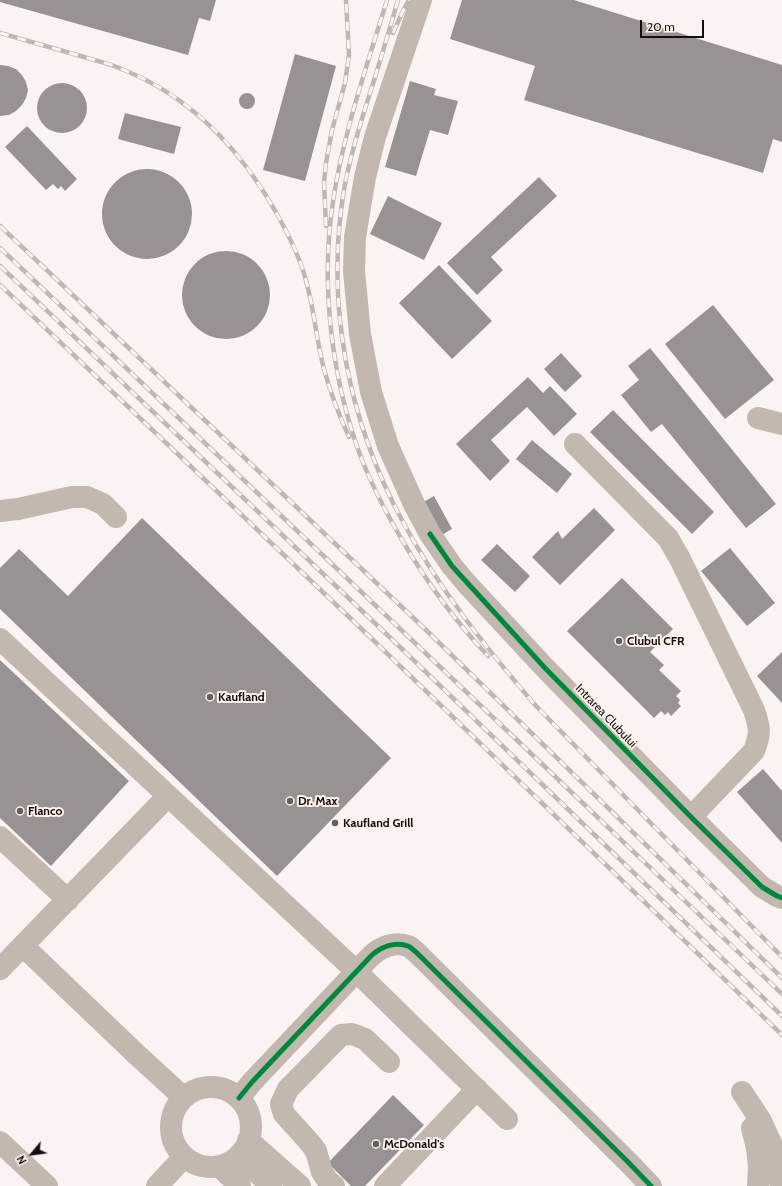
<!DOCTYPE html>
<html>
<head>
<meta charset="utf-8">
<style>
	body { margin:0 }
	#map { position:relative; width:782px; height:1186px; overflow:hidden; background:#faf3f1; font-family:Cabin,sans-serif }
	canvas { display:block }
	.north { position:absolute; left:12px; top:1134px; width:40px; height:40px; -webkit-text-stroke:3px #fef2ed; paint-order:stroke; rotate:241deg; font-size:11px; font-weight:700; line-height:16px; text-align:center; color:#140d0b }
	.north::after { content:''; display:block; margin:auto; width:14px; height:18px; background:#140d0b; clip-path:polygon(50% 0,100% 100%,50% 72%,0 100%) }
	.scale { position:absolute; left:640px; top:20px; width:64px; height:18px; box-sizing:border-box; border:2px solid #140d0b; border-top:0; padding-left:5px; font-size:12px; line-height:14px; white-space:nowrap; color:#140d0b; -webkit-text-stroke:3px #fef2ed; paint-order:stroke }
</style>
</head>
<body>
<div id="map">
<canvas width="782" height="1186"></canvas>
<div class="north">N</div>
<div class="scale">20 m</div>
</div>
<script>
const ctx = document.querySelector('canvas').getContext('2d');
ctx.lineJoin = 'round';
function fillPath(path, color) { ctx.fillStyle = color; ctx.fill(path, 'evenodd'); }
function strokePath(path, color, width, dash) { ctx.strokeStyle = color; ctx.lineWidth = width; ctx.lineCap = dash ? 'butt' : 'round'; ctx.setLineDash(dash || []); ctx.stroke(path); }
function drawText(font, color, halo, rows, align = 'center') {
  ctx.font = font + ' Cabin,sans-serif'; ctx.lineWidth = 4; ctx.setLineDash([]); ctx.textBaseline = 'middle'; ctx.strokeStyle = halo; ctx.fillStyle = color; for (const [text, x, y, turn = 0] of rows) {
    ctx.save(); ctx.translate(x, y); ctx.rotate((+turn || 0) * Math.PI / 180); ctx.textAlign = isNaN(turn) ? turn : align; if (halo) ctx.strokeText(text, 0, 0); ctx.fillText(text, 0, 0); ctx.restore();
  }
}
fillPath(new Path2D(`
	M 0,0 L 216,0 L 210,21 L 199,18 L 188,55 L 0,2 Z
	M 462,0 L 574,0 L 782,65 L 782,142 L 773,139 L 763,173 L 524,100 L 535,66 L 450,39 Z
	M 295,54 L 336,66 L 305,181 L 263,170 Z
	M 0,65 L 8,66 L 16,69 L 22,75 L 26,82 L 28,90 L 26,98 L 22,105 L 16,111 L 9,115 L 0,116 Z
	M 410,81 L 436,89 L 434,95 L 458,101 L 448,135 L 430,130 L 416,176 L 385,167 Z
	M37 108a25 25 0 1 1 50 0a25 25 0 1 1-50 0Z
	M239 101a8 8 0 1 1 16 0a8 8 0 1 1-16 0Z
	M 125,113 L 181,127 L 174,154 L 118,139 Z
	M 27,126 L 77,179 L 65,191 L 61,186 L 58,189 L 53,184 L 46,190 L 5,147 Z
	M102 214a45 45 0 1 1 90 0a45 45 0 1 1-90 0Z
	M 539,177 L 557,196 L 491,257 L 503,270 L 477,295 L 447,263 Z
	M 388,196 L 442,223 L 424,260 L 370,234 Z
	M182 295a44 44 0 1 1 88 0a44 44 0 1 1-88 0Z
	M 439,265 L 492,321 L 452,359 L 399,303 Z
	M 713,305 L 774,380 L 725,419 L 665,344 Z
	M 650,348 L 776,504 L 746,528 L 662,424 L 651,432 L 621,395 L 639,380 L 628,366 Z
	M 561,353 L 582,376 L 565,392 L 544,369 Z
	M 528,377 L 543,393 L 550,386 L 577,414 L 554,436 L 527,407 L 491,440 L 510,461 L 490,481 L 456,444 Z
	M 613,410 L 714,512 L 692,534 L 590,432 Z
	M 532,440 L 572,474 L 557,493 L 516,459 Z
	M 434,496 L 452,529 L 440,536 L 422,503 Z
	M 594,508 L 615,530 L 560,585 L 532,557 L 558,531 L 562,539 Z
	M 142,518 L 391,758 L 277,876 L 0,609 L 0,568 L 19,549 L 68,596 Z
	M 497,544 L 530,576 L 515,592 L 481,560 Z
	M 730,548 L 775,603 L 747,626 L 701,571 Z
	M 622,578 L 673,629 L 650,652 L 664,665 L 659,670 L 681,691 L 676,696 L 680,700 L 678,703 L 681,706 L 671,716 L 668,712 L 665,715 L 661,711 L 654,718 L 567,631 Z
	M 782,652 L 782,703 L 757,676 Z
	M 0,660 L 129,781 L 51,866 L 0,818 Z
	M 763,769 L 782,791 L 782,843 L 737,792 Z
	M 393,1095 L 424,1125 L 365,1186 L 351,1186 L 328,1163 Z`), '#989291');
strokePath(new Path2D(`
	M 421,0 L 375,137 L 365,177 L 355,237 L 354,271 L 360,334 L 371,392 L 388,446 L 414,504 L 430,534 L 452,566 L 467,584 L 545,668 L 691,817 L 762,887 L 777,896 L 782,898
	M 758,418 L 782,424
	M 575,444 L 668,538 L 680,559 L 754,710 C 760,728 761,733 754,751 L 691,817
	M 0,511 L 18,509 L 72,497 L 87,497 L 103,504 L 116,517
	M 0,639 L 357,972 L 507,1119
	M 0,837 L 68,900
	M 23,946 L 135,1053 L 183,1097
	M 0,969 L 168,796
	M171 1127a40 40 0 1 1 80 0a40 40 0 1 1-80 0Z
	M 742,1092 L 761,1121 L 771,1143 L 781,1186
	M 239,1098 L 252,1082 L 372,955 C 381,947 395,941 408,946 C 411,947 413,950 416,952 L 628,1162 L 651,1186
	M 752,1128 L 757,1148 L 759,1166 L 758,1186
	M 248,1140 L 300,1186
	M 0,1142 L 47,1186
	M 239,1155 L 271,1186
	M 219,1166 L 240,1186
	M 157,1186 L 184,1157
	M 334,1186 L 328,1181 L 322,1172 L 316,1151 L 311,1144 L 284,1114 L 281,1104 L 288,1089 L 341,1035 L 352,1034 L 365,1039 L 389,1062
	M 385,1186 L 477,1089`), '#c3b8b0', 22);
const rail = new Path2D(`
	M 387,0 C 367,66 343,133 333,202 C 320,285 332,382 362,460 C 374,490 389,518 405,545 C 429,585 456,622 488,656
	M 398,0 C 389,31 380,62 370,93 C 360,125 350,156 344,190 C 325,303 348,421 403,522 C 439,589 487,649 536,706 L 782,957
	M 0,33 C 28,41 56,49 84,57 C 97,61 112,64 124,70 C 193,98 241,150 277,214 C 288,234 299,255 305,277 C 314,307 316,339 324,369 C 330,392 339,415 349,437
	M 393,33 L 402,13 L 409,0
	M 0,226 L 424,628 L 782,978
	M 326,226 L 324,182 L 326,163 L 332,130 L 345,83 L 349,55 L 346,0
	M 0,248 L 541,763 L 782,994
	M 0,266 L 401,648 L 782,1016
	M 0,285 L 369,636 L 782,1035`);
strokePath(rail, '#beb7b2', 4.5);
strokePath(rail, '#fef2ed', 3, [9]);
strokePath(new Path2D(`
	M 430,534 L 452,566 L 545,668 L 691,817 L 762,887 L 777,896 L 782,898
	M 239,1098 L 252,1082 L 372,955 C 381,947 395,941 408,946 C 411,947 413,950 416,952 L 628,1162 L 651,1186`), '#00873e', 5);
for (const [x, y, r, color] of [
	[619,641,4,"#645e5c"],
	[210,697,4,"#645e5c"],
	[290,801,4,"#645e5c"],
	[20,811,4,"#645e5c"],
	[335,823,4,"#645e5c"],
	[376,1144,4,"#645e5c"]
]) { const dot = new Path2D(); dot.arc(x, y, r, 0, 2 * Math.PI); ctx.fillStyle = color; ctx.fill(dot); strokePath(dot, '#fef2ed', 1.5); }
drawText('bold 12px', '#140d0b', '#fef2ed', [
	["Clubul CFR",627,641],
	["Kaufland",218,697],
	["Dr. Max",298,801],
	["Flanco",28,811],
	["Kaufland Grill",343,823],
	["McDonald's",384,1144]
], 'left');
drawText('12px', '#140d0b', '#fef2ed', [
	["Intrarea Clubului",606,716,46]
]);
</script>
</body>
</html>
